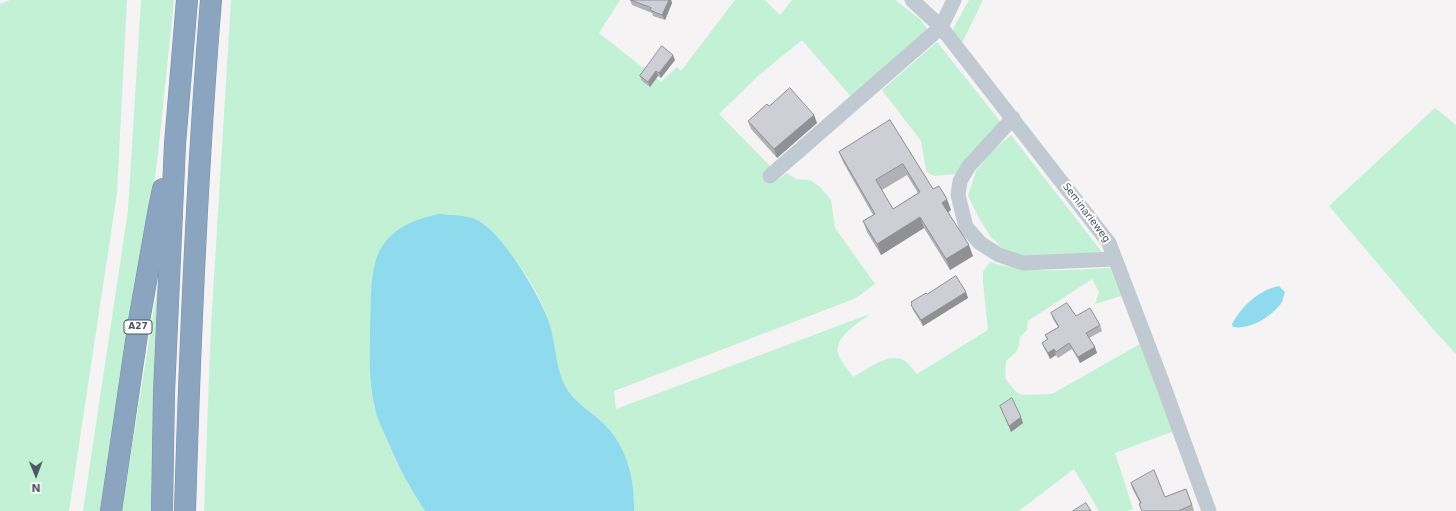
<!DOCTYPE html>
<html>
<head>
<meta charset="utf-8">
<style>
	body { margin:0 }
	#map { position:relative; width:1456px; height:511px; overflow:hidden; background:#f5f3f3; font-family:"DejaVu Sans",sans-serif }
	canvas { display:block }
	.north { position:absolute; left:16px; top:455px; width:40px; height:40px; -webkit-text-stroke:3px #fff; paint-order:stroke; rotate:179deg; font-size:11px; font-weight:700; line-height:16px; text-align:center; color:#4a5661 }
	.north::after { content:''; display:block; margin:auto; width:14px; height:18px; background:#4a5661; clip-path:polygon(50% 0,100% 100%,50% 72%,0 100%) }
</style>
</head>
<body>
<div id="map">
<canvas width="1456" height="511"></canvas>
<div class="north">N</div>
</div>
<script>
const ctx = document.querySelector('canvas').getContext('2d');
ctx.lineJoin = 'round';
function fillPath(path, color) { ctx.fillStyle = color; ctx.fill(path, 'evenodd'); }
function strokePath(path, color, width, dash) { ctx.strokeStyle = color; ctx.lineWidth = width; ctx.lineCap = dash ? 'butt' : 'round'; ctx.setLineDash(dash || []); ctx.stroke(path); }
function drawText(font, color, halo, rows, align = 'center') {
  ctx.font = font + ' "DejaVu Sans",sans-serif'; ctx.lineWidth = 4; ctx.setLineDash([]); ctx.textBaseline = 'middle'; ctx.strokeStyle = halo; ctx.fillStyle = color; for (const [text, x, y, turn = 0] of rows) {
    ctx.save(); ctx.translate(x, y); ctx.rotate((+turn || 0) * Math.PI / 180); ctx.textAlign = isNaN(turn) ? turn : align; if (halo) ctx.strokeText(text, 0, 0); ctx.fillText(text, 0, 0); ctx.restore();
  }
}
fillPath(new Path2D(`
	M 10,0 L 127,0 L 117,193 L 69,511 L 0,511 L 0,4 Z
	M 141,0 L 174,0 L 158,154 L 152,200 L 105,511 L 83,511 L 128,211 Z
	M 231,0 L 620,0 L 599,33 L 661,82 L 677,67 L 681,71 L 735,0 L 765,0 L 780,15 L 792,0 L 895,0 L 920,19 L 929,31 L 853,99 L 802,40 L 759,75 L 719,114 L 773,169 L 765,176 L 772,184 L 787,173 L 796,179 L 810,180 L 820,187 L 831,200 L 835,228 L 875,284 L 856,298 L 614,391 L 616,409 L 870,314 C 859,323 831,338 839,356 C 842,363 849,370 853,377 C 866,371 885,354 901,359 C 908,361 912,369 917,374 L 988,330 L 983,282 L 983,272 L 990,262 C 1029,274 1069,270 1110,268 L 1121,296 L 1095,304 L 1099,292 L 1092,279 L 1028,321 L 1027,330 L 1020,337 L 1019,345 L 1017,351 L 1006,361 L 1005,378 C 1009,383 1014,391 1020,394 C 1024,396 1045,394 1052,394 L 1140,344 L 1174,431 L 1115,453 L 1133,509 L 1127,511 L 1099,511 L 1074,469 L 1019,511 L 634,511 C 635,479 627,445 602,422 C 590,411 573,401 565,387 C 555,367 555,343 549,322 C 538,286 506,242 476,220 L 375,262 L 371,312 L 370,355 L 371,388 L 375,408 L 395,459 L 410,487 L 425,511 L 204,511 L 211,327 Z
	M 969,0 L 983,0 L 961,45 L 953,33 L 953,29 Z
	M 937,42 L 1003,125 L 956,174 L 935,176 L 929,174 L 926,170 L 921,141 L 882,90 Z
	M 1435,108 L 1456,125 L 1456,354 L 1433,329 L 1329,206 Z
	M 1011,135 L 1105,256 L 1030,259 L 1003,249 L 991,237 L 980,220 L 968,196 L 976,171 L 993,150 Z
	M 161,265 L 155,511 L 122,511 L 123,503 Z`), '#c3f1d5');
fillPath(new Path2D(`
	M 439,214 C 451,215 464,215 475,219 C 501,230 540,295 549,322 C 556,343 555,366 565,386 C 573,401 590,411 602,422 C 627,445 635,479 634,511 L 425,511 C 410,488 397,465 387,439 C 382,429 377,418 375,408 C 368,382 370,353 370,326 C 371,305 370,283 375,263 C 377,255 381,247 386,241 C 399,225 420,218 439,214 Z
	M 1279,286 L 1285,292 C 1284,295 1283,299 1282,302 C 1273,316 1250,330 1233,327 L 1232,324 C 1242,306 1259,290 1279,286 Z`), '#90daee');
const highway = new Path2D(`
	M 111,511 L 139,321 L 159,208 L 163,189
	M 162,511 L 164,393 L 175,144 L 187,0
	M 185,511 C 190,340 197,170 211,0`);
strokePath(highway, '#7690ad', 22);
strokePath(new Path2D(`
	M 912,0 L 941,27 L 1109,243 L 1161,379 L 1209,511
	M 1013,118 L 969,166 L 960,181 L 958,195 L 966,227 L 980,243 L 999,255 L 1023,263 L 1115,259
	M 770,176 L 941,27 L 954,0`), '#c1cad2', 15);
strokePath(highway, '#8ba5c1', 21);
fillPath(new Path2D(`
	M 630,0 L 671,0 L 672,3 L 665,20 L 653,16 L 652,13 L 632,5 Z
	M 675,60 L 661,78 L 658,76 L 650,87 L 642,81 L 640,76 Z
	M 814,115 L 817,123 L 777,158 L 751,129 L 748,121 Z
	M 890,120 L 933,189 L 951,210 L 948,212 L 973,256 L 950,270 L 924,228 L 881,255 L 867,232 L 863,221 L 873,215 L 843,162 L 839,152 ZM 907,175 L 918,193 L 893,209 L 882,190 Z
	M 966,292 L 968,298 L 923,326 L 913,310 L 911,305 L 912,304 L 911,302 L 927,294 Z
	M 1051,313 L 1076,316 L 1100,325 L 1102,331 L 1089,338 L 1097,353 L 1080,363 L 1072,349 L 1058,358 L 1056,355 L 1050,359 L 1044,348 L 1042,343 L 1047,340 L 1045,335 L 1058,327 L 1053,319 Z
	M 1000,406 L 1023,423 L 1011,432 Z
	M 1131,483 L 1165,497 L 1186,489 L 1194,510 L 1193,511 L 1142,511 L 1140,503 L 1132,488 Z`), '#b0b2b7');
fillPath(new Path2D(`
	M 669,0 L 671,0 L 672,3 L 665,20 L 662,15 Z
	M 673,55 L 675,60 L 661,78 L 659,73 Z
	M 656,71 L 658,76 L 650,87 L 648,82 Z
	M 814,115 L 817,123 L 777,158 L 774,149 Z
	M 947,199 L 951,210 L 946,214 L 942,203 Z
	M 920,217 L 924,228 L 881,255 L 877,244 Z
	M 969,245 L 973,256 L 950,270 L 946,259 Z
	M 966,292 L 968,298 L 923,326 L 921,320 Z
	M 1095,347 L 1097,353 L 1080,363 L 1078,357 Z
	M 1054,349 L 1056,355 L 1050,359 L 1048,353 Z
	M 1021,417 L 1023,423 L 1011,432 L 1009,426 Z`), '#909195');
const building = new Path2D(`
	M 631,0 L 669,0 L 662,15 L 650,10 L 651,8 Z
	M 662,46 L 673,55 L 659,73 L 656,71 L 648,82 L 640,76 Z
	M 790,88 L 814,115 L 774,149 L 748,121 L 767,104 L 769,106 Z
	M 890,120 L 933,189 L 939,186 L 947,199 L 942,203 L 969,245 L 946,259 L 920,217 L 877,244 L 863,221 L 875,214 L 839,152 ZM 903,164 L 920,192 L 893,209 L 876,180 Z
	M 956,276 L 966,292 L 921,320 L 911,305 L 912,304 L 911,302 L 926,293 L 927,294 Z
	M 1067,303 L 1076,316 L 1090,308 L 1100,325 L 1086,333 L 1095,347 L 1078,357 L 1069,343 L 1056,352 L 1054,349 L 1048,353 L 1042,343 L 1048,339 L 1045,335 L 1059,327 L 1051,313 Z
	M 1012,398 L 1021,417 L 1009,426 L 1000,406 Z
	M 1154,470 L 1165,497 L 1186,489 L 1192,505 L 1178,511 L 1142,511 L 1139,504 L 1141,503 L 1131,483 Z
	M 1086,503 L 1091,511 L 1073,511 Z`);
fillPath(building, '#cdcfd5');
strokePath(building, '#909195', 1);
for (const [x, y, w] of [
	[138,327,28]
]) { const box = new Path2D(); box.roundRect(x - w / 2, y - 7, w, 14, 3); ctx.fillStyle = '#fff'; ctx.fill(box); strokePath(box, '#4a5661', 1); }
drawText('bold 9px', '#4a5661', null, [
	["A27",138,327]
]);
drawText('10px', '#4a5661', '#fff', [
	["Seminarieweg",1086,213,53]
]);
</script>
</body>
</html>
